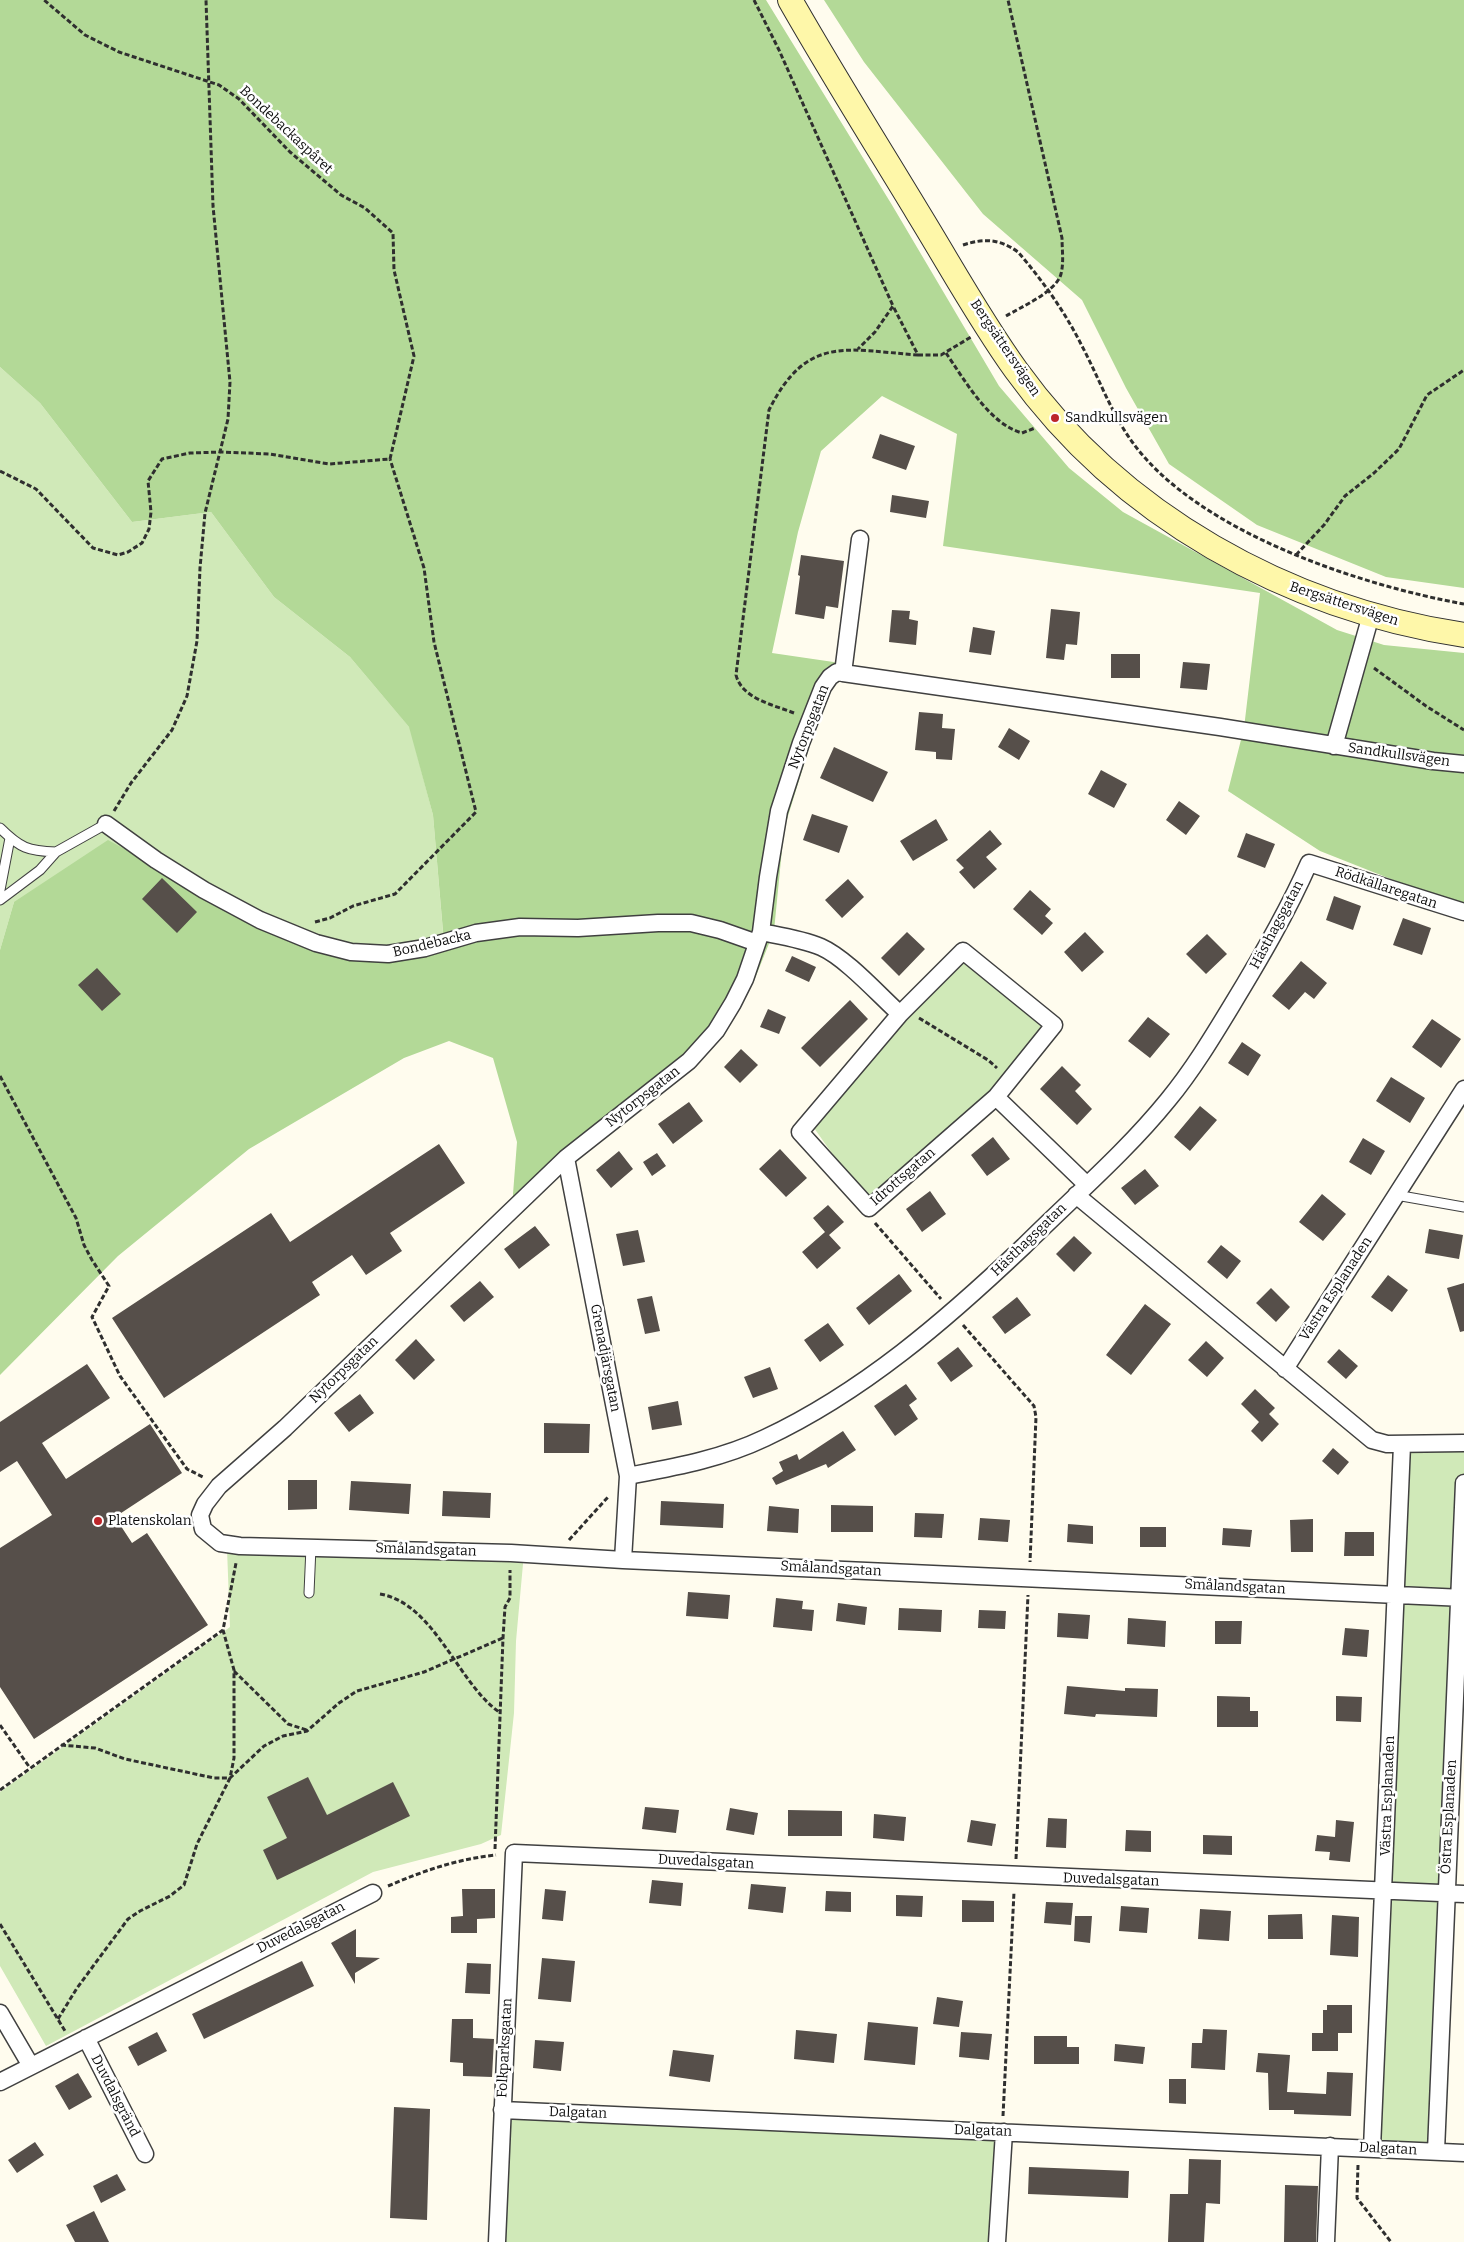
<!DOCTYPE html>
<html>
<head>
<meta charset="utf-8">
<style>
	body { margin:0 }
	canvas { display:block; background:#fffcee }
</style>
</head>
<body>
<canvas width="1464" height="2242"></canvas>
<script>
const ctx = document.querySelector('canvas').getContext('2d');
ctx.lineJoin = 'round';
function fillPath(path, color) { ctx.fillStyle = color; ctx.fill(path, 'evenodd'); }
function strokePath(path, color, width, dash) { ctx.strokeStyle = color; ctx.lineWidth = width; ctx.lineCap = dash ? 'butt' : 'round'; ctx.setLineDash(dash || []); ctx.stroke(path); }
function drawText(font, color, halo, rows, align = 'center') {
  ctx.font = font + ' Bitter,serif'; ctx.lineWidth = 5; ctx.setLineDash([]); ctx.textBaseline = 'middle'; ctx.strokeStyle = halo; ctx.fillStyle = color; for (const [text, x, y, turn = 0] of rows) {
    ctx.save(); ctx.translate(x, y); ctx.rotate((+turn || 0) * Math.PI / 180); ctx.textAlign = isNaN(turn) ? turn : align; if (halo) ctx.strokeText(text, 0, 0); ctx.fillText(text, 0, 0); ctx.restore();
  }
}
fillPath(new Path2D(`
	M 0,367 L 40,403 L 132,522 L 211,512 L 274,597 L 350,657 L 410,728 L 433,815 L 444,944 L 370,955 L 14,902 L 0,950 Z
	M 967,953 L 1051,1025 L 1003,1091 L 870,1207 L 814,1128 L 835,1095 Z
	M 1464,1441 L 1464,1540 L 1444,2148 L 1379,2146 L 1406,1443 Z
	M 227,1549 L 524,1553 L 516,1641 L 514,1713 L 501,1835 L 481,1844 L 373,1872 L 46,2046 L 0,1966 L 0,1792 L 230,1627 Z
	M 504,2103 L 1013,2128 L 1005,2242 L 506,2242 Z`), '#d0e9b8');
fillPath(new Path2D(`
	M 0,0 L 766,0 L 892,205 L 999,386 L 1069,468 L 1123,512 L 1337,630 L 1384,645 L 1464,653 L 1464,908 L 1320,851 L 1228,791 L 1244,728 L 1260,593 L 943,546 L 957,434 L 882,396 L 821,451 L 798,532 L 772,653 L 854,665 L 827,690 L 784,829 L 774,931 L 754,981 L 716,1041 L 512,1207 L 517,1142 L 493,1058 L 449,1041 L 404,1058 L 249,1149 L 118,1256 L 0,1375 L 0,950 L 14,902 L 108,840 L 285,936 L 370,955 L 444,943 L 433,815 L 409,727 L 350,657 L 274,597 L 211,512 L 132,522 L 40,403 L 0,367 Z
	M 824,0 L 1464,0 L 1464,588 L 1386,577 L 1257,525 L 1169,464 L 1126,388 L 1082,300 L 983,214 L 864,62 Z`), '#b3d997');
fillPath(new Path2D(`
	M 880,434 L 915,446 L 906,470 L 872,458 Z
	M 892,495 L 929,501 L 926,518 L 890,512 Z
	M 801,555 L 844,561 L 838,608 L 826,606 L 824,619 L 795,614 L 800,576 L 798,575 Z
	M 1051,609 L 1080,612 L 1077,645 L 1066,644 L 1064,660 L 1046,658 Z
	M 892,610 L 910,611 L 909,619 L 918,621 L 916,645 L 889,642 Z
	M 973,627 L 995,631 L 991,655 L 969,652 Z
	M 1111,654 L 1140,654 L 1140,678 L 1111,678 Z
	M 1183,662 L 1210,664 L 1207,690 L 1180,688 Z
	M 919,712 L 943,714 L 942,728 L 955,729 L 952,760 L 936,759 L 936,752 L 915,750 Z
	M 1009,728 L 1030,741 L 1019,760 L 998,747 Z
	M 834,747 L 888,772 L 873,802 L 820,778 Z
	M 1101,770 L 1127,784 L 1114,808 L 1088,794 Z
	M 1179,801 L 1200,816 L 1186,835 L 1166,820 Z
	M 812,814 L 848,826 L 839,853 L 803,840 Z
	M 936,819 L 948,840 L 913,861 L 900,841 Z
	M 990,830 L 1002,844 L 986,857 L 997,869 L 974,889 L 959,872 L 964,868 L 956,860 Z
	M 1246,833 L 1275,844 L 1265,868 L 1237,857 Z
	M 162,878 L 197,912 L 177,933 L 142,899 Z
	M 848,879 L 864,897 L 842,918 L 825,900 Z
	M 1030,890 L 1051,909 L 1045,916 L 1053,923 L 1042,935 L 1013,909 Z
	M 1334,896 L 1361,906 L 1353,930 L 1326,920 Z
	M 1403,918 L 1431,928 L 1422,955 L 1393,945 Z
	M 907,932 L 925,949 L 899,976 L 881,958 Z
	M 1085,932 L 1104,952 L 1082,972 L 1064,952 Z
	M 1207,934 L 1227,954 L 1206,974 L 1186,954 Z
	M 792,956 L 816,967 L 809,982 L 785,971 Z
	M 1301,961 L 1327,983 L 1314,999 L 1305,992 L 1289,1010 L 1272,996 Z
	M 97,968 L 121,994 L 102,1011 L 78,985 Z
	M 850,1000 L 868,1019 L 820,1067 L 801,1048 Z
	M 768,1009 L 786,1017 L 779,1034 L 760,1027 Z
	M 1148,1017 L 1170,1034 L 1150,1058 L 1128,1041 Z
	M 1432,1019 L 1461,1039 L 1441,1068 L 1412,1047 Z
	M 1242,1042 L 1261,1055 L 1248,1076 L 1228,1063 Z
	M 741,1049 L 758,1065 L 740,1083 L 724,1067 Z
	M 1062,1066 L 1081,1085 L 1075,1091 L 1092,1109 L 1077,1125 L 1040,1089 Z
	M 1391,1077 L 1425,1098 L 1410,1123 L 1376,1101 Z
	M 689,1102 L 703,1121 L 673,1144 L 658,1124 Z
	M 1200,1106 L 1217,1120 L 1190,1151 L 1174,1137 Z
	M 993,1137 L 1010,1159 L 987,1176 L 971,1155 Z
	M 1363,1138 L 1385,1151 L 1371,1175 L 1349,1162 Z
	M 439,1144 L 465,1183 L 390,1233 L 402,1251 L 366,1275 L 352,1255 L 312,1282 L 320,1295 L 164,1398 L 112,1318 L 271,1213 L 290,1242 Z
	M 780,1149 L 807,1178 L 786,1197 L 759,1169 Z
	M 619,1151 L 633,1169 L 611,1188 L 596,1170 Z
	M 657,1153 L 666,1166 L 652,1176 L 643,1162 Z
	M 1145,1169 L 1159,1186 L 1135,1205 L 1121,1188 Z
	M 930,1191 L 946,1214 L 922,1232 L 906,1209 Z
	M 1322,1194 L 1346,1214 L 1323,1241 L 1299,1222 Z
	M 828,1205 L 844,1222 L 829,1235 L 841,1248 L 817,1269 L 802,1252 L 825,1232 L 813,1218 Z
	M 535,1226 L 550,1245 L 519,1269 L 504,1249 Z
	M 1429,1229 L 1463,1235 L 1459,1259 L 1425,1253 Z
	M 638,1230 L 645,1262 L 623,1266 L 616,1234 Z
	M 1074,1236 L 1092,1253 L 1074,1272 L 1056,1254 Z
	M 1221,1245 L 1241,1261 L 1227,1279 L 1207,1262 Z
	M 899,1274 L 912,1291 L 869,1325 L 856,1308 Z
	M 1388,1275 L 1408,1290 L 1392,1312 L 1371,1297 Z
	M 480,1281 L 494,1297 L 464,1322 L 450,1306 Z
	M 1464,1283 L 1464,1331 L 1460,1332 L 1447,1288 Z
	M 1271,1288 L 1290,1307 L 1276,1322 L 1256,1303 Z
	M 652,1296 L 660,1331 L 645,1334 L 637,1299 Z
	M 1017,1297 L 1031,1315 L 1005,1334 L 992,1317 Z
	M 1145,1304 L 1171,1324 L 1131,1375 L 1106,1355 Z
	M 828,1323 L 844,1345 L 820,1362 L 804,1340 Z
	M 416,1339 L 435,1360 L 414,1380 L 395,1360 Z
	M 1206,1341 L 1224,1358 L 1207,1377 L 1188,1360 Z
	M 958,1347 L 973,1366 L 951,1382 L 937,1363 Z
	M 1339,1349 L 1358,1366 L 1346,1379 L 1327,1362 Z
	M 87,1364 L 110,1398 L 42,1443 L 66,1479 L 150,1424 L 182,1473 L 115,1517 L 132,1543 L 147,1533 L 208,1625 L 34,1739 L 0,1687 L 0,1548 L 52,1515 L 17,1461 L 0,1472 L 0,1422 Z
	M 770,1367 L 778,1389 L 753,1398 L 744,1377 Z
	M 906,1384 L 917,1399 L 909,1405 L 918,1419 L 895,1436 L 874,1406 Z
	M 1255,1389 L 1275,1408 L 1269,1414 L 1279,1424 L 1262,1442 L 1251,1431 L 1259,1422 L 1241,1404 Z
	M 360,1394 L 374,1413 L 349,1432 L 334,1413 Z
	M 678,1401 L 682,1425 L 652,1430 L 648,1407 Z
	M 544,1423 L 590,1424 L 589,1453 L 544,1453 Z
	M 843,1431 L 856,1450 L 828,1468 L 826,1464 L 776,1485 L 772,1478 L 783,1471 L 779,1462 L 797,1454 L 799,1460 Z
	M 1333,1448 L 1349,1462 L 1338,1475 L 1322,1461 Z
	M 288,1480 L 317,1480 L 317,1509 L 288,1510 Z
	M 351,1481 L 411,1484 L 409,1514 L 349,1510 Z
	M 443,1491 L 491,1493 L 490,1518 L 442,1516 Z
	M 661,1501 L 724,1504 L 723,1528 L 660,1525 Z
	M 831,1505 L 873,1506 L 873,1532 L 831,1532 Z
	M 769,1506 L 799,1509 L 798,1533 L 767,1531 Z
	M 915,1513 L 944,1514 L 942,1538 L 914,1537 Z
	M 980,1518 L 1010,1520 L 1008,1542 L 978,1540 Z
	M 1313,1519 L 1313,1552 L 1291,1552 L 1290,1520 Z
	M 1068,1524 L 1093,1526 L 1093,1544 L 1067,1542 Z
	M 1140,1527 L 1166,1527 L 1166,1547 L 1140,1547 Z
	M 1223,1528 L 1252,1530 L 1250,1547 L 1222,1545 Z
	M 1345,1532 L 1374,1532 L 1374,1556 L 1344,1556 Z
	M 688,1592 L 730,1595 L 728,1619 L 686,1616 Z
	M 776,1598 L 803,1601 L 802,1609 L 814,1610 L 812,1631 L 773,1627 Z
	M 838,1603 L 867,1607 L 865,1625 L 836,1621 Z
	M 899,1608 L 942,1610 L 941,1632 L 898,1630 Z
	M 979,1610 L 1006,1611 L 1005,1629 L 978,1628 Z
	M 1058,1613 L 1090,1615 L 1088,1639 L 1057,1637 Z
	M 1128,1618 L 1166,1621 L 1165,1647 L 1127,1644 Z
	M 1215,1621 L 1242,1621 L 1241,1644 L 1215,1644 Z
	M 1345,1628 L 1369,1630 L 1367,1657 L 1342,1655 Z
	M 1067,1686 L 1125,1691 L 1125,1688 L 1158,1689 L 1157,1717 L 1096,1714 L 1095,1717 L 1064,1714 Z
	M 1217,1696 L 1250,1697 L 1250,1711 L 1258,1711 L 1258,1727 L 1217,1727 Z
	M 1336,1696 L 1362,1697 L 1361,1722 L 1336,1721 Z
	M 308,1777 L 327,1815 L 393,1782 L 410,1816 L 277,1880 L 263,1850 L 287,1838 L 267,1797 Z
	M 645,1807 L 679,1810 L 676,1833 L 642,1829 Z
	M 730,1808 L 758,1813 L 754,1835 L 726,1830 Z
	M 788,1810 L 842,1811 L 842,1836 L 788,1836 Z
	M 874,1814 L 906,1817 L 904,1841 L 873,1838 Z
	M 1048,1818 L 1067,1819 L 1066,1848 L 1046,1847 Z
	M 971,1820 L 996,1824 L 992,1846 L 967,1842 Z
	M 1336,1820 L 1354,1822 L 1350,1862 L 1329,1860 L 1330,1852 L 1315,1851 L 1317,1835 L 1335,1837 Z
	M 1126,1830 L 1151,1831 L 1151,1852 L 1125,1851 Z
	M 1203,1835 L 1232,1836 L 1232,1855 L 1203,1854 Z
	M 652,1880 L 683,1883 L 681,1906 L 649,1903 Z
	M 751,1884 L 786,1887 L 783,1913 L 748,1909 Z
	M 462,1889 L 495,1889 L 495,1918 L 477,1919 L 477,1933 L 451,1933 L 451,1917 L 463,1916 Z
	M 545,1889 L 566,1891 L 563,1921 L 542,1919 Z
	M 826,1891 L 851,1892 L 851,1912 L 825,1911 Z
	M 896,1895 L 923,1896 L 922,1917 L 896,1916 Z
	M 962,1900 L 994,1901 L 994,1922 L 962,1922 Z
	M 1046,1902 L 1073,1903 L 1071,1925 L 1044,1923 Z
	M 1121,1906 L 1149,1908 L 1147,1933 L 1119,1931 Z
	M 1200,1909 L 1231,1911 L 1229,1941 L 1198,1939 Z
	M 1302,1914 L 1303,1939 L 1268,1939 L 1268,1915 Z
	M 1332,1915 L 1359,1917 L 1358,1957 L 1330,1955 Z
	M 1075,1916 L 1092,1916 L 1090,1943 L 1074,1941 Z
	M 356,1929 L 356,1957 L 380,1958 L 355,1973 L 355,1984 L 331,1943 Z
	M 542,1958 L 575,1961 L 571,2002 L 538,1999 Z
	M 302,1961 L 314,1986 L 204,2039 L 192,2014 Z
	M 467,1963 L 491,1964 L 490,1994 L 465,1993 Z
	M 937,1997 L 963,2001 L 959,2027 L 933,2024 Z
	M 1327,2005 L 1352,2005 L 1352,2033 L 1338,2033 L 1338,2051 L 1312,2051 L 1312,2033 L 1323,2033 L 1323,2010 L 1327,2010 Z
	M 452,2019 L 473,2019 L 473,2038 L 494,2039 L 492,2077 L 463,2076 L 463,2063 L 450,2062 Z
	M 868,2022 L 918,2027 L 915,2065 L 864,2060 Z
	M 1203,2029 L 1227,2030 L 1225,2070 L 1191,2068 L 1192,2043 L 1202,2043 Z
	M 796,2030 L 837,2034 L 834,2063 L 794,2059 Z
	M 157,2032 L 167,2051 L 138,2066 L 128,2047 Z
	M 961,2032 L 992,2034 L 989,2060 L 959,2057 Z
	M 1034,2036 L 1067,2036 L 1067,2047 L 1079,2047 L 1079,2064 L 1034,2064 Z
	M 535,2040 L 564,2042 L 561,2071 L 533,2068 Z
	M 1115,2044 L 1145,2047 L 1143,2064 L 1114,2061 Z
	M 673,2050 L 714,2055 L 710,2082 L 669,2076 Z
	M 1258,2053 L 1290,2055 L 1287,2092 L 1326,2094 L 1327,2072 L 1353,2073 L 1351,2116 L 1294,2114 L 1294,2110 L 1269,2110 L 1268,2073 L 1256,2072 Z
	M 78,2073 L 92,2097 L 69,2110 L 55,2086 Z
	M 1169,2079 L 1186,2079 L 1186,2104 L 1169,2103 Z
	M 394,2107 L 430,2109 L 427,2220 L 390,2218 Z
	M 35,2142 L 44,2155 L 17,2173 L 8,2160 Z
	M 1189,2159 L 1221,2160 L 1220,2204 L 1206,2203 L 1204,2242 L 1168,2242 L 1170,2194 L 1188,2194 Z
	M 1029,2167 L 1129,2171 L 1128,2198 L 1028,2194 Z
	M 117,2174 L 126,2190 L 101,2203 L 93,2186 Z
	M 1285,2185 L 1318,2186 L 1316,2242 L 1284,2242 Z
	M 94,2211 L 109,2242 L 75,2242 L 66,2225 Z`), '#564f4a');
const lane = new Path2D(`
	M 0,828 C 20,848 28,851 56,852
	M 0,890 L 10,838
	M 0,900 L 40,870 L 56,852 L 106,824
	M 1396,1195 L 1464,1207
	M 309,1593 L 311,1547`);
const street = new Path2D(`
	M 843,673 L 860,539
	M 1334,746 L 1371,615
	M 1464,764 L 1433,761 L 1220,727 L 843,673 L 837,672 L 830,677 L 823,687 L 801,743 L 779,811 L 768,877 L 761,932 L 745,979 L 733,1003 L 716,1031 L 689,1061 L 566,1158 L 285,1428 L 219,1486 L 205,1504 L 200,1515 L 203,1529 L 220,1543 L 240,1546 L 511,1553 L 623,1560 L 1464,1598
	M 106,824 L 156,860 L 204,890 L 260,920 L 316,943 L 351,952 L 388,954 L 425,948 L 476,933 L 520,927 L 578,928 L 658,923 L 691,923 L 720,930 L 757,943
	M 761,932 C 781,936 802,939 821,947 C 846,958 879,995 900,1014
	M 996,1097 L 869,1208 L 800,1132 L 900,1014 L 963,951 L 1054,1025 L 996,1097 L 1086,1184
	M 566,1158 L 628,1476 L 623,1560
	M 1076,1195 L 1372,1440 L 1387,1444 L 1464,1443
	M 1285,1369 L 1464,1089
	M 628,1476 C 675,1467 721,1459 765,1438 C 863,1392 946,1320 1024,1246 C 1072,1198 1125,1153 1168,1100 C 1192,1071 1212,1038 1232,1005 C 1260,959 1287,913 1309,863 L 1464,912
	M 0,2013 L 31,2066
	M 86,2038 L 145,2154
	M 0,2082 L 373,1893
	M 502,2110 L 1464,2153
	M 1372,2148 L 1402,1445
	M 1436,2151 L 1464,1483
	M 497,2242 L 514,1853 L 1464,1894
	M 997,2242 L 1004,2132
	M 1326,2242 L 1330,2146`);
const secondary = new Path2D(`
	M 790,0 C 831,72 875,142 918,213 C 950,265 980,320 1016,370 C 1121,516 1287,608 1464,635`);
strokePath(lane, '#404040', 11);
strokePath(street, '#404040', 19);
strokePath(secondary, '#2f2f2f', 26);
strokePath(new Path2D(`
	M 754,0 L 779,50 L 893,306
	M 963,245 C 984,238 1000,239 1018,252 C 1043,281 1065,312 1082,346 C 1099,378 1111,413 1133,443 C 1198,532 1359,585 1464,604
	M 1006,316 C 1021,307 1056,292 1061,274 C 1064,262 1062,250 1062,238 L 1008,0
	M 946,353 C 964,379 989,424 1022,433 L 1035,428
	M 918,355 L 941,355 L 971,337
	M 0,471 L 36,489 L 93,548 L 118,555 L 128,552 L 142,543 L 149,529 L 151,512 L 148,481 L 162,459 L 190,453 L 221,452 L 270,454 L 329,464 L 390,459 L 414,356 L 394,270 L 393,233 L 365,208 L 341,195 L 290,152 L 239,99 L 219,85 L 119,52 L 85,35 L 44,0
	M 1296,555 L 1324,525 L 1345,496 L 1374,473 L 1399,449 L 1427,395 L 1464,370
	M 1374,668 L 1426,706 L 1464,730
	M 794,713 C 774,705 742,699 736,675 L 769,410 C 807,334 847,350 918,355 L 893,306 L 875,332 L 858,349
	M 114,811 L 131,783 L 172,730 L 187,696 L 197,641 L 200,568 L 205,513 L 228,419 L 230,382 L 213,206 L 206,0
	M 315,922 L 330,918 L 353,906 L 395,894 L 476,812 L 434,642 L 424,568 L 390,459
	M 919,1018 L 988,1060 L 997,1068
	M 0,1076 L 76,1218 L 84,1245 L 92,1260 L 109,1286 L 92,1317 L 120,1376 L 187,1469 L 203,1477
	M 875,1223 L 941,1299
	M 963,1325 L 1034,1406 L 1036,1417 L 1030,1562
	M 569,1540 L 608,1497
	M 380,1594 C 434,1603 458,1683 499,1712
	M 234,1671 L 288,1724 L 307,1730
	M 0,1725 L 30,1768
	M 61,1745 L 95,1748 L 125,1759 L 214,1778 L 230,1778 L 264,1746 L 283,1736 L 307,1731 L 339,1703 L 357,1691 L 424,1672 L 503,1638
	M 0,1790 L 223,1630 L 236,1563
	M 495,1849 L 503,1638 L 505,1607 L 510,1598 L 510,1570
	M 1016,1859 L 1028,1595
	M 388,1886 C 423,1871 457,1859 496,1855
	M 0,1924 L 65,2031
	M 58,2019 L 77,1988 L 128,1919 L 140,1911 L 170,1896 L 184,1885 L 197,1844 L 230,1778 L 234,1758 L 234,1670 L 223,1630
	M 1003,2116 L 1014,1892
	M 1358,2165 L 1357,2198 L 1391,2242`), '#2f2f2f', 3, [5, 2.5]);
strokePath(lane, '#fff', 9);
strokePath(street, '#fff', 16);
strokePath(secondary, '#fef7a9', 24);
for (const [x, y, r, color] of [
	[1055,418,5,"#bc262a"],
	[98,1521,5,"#bc262a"]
]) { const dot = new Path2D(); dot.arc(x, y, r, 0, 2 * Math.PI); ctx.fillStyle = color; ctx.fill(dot); strokePath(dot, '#fff', 2); }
drawText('14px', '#0d0d0d', '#fff', [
	["Bondebackaspåret",286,130,43],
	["Bergsättersvägen",1005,348,56],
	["Bergsättersvägen",1344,604,18],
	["Nytorpsgatan",809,727,-69],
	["Sandkullsvägen",1399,755,8],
	["Rödkällaregatan",1386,888,18],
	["Hästhagsgatan",1277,925,-62],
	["Bondebacka",432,944,-13],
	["Nytorpsgatan",643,1097,-38],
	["Idrottsgatan",903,1177,-41],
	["Hästhagsgatan",1029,1240,-44],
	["Västra Esplanaden",1336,1289,-57],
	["Grenadjärsgatan",605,1358,79],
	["Nytorpsgatan",344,1370,-44],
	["Smålandsgatan",426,1550,2],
	["Smålandsgatan",831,1569,3],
	["Smålandsgatan",1235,1587,3],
	["Västra Esplanaden",1388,1796,-88],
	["Östra Esplanaden",1449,1817,-87],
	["Duvedalsgatan",706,1862,3],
	["Duvedalsgatan",1111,1880,2],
	["Duvedalsgatan",301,1928,-27],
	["Folkparksgatan",505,2048,-87],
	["Duvdalsgränd",115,2096,63],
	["Dalgatan",578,2113,2],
	["Dalgatan",983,2131,2],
	["Dalgatan",1388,2149,3]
]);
drawText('14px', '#0d0d0d', '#fff', [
	["Sandkullsvägen",1065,418],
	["Platenskolan",108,1521]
], 'left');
</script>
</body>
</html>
